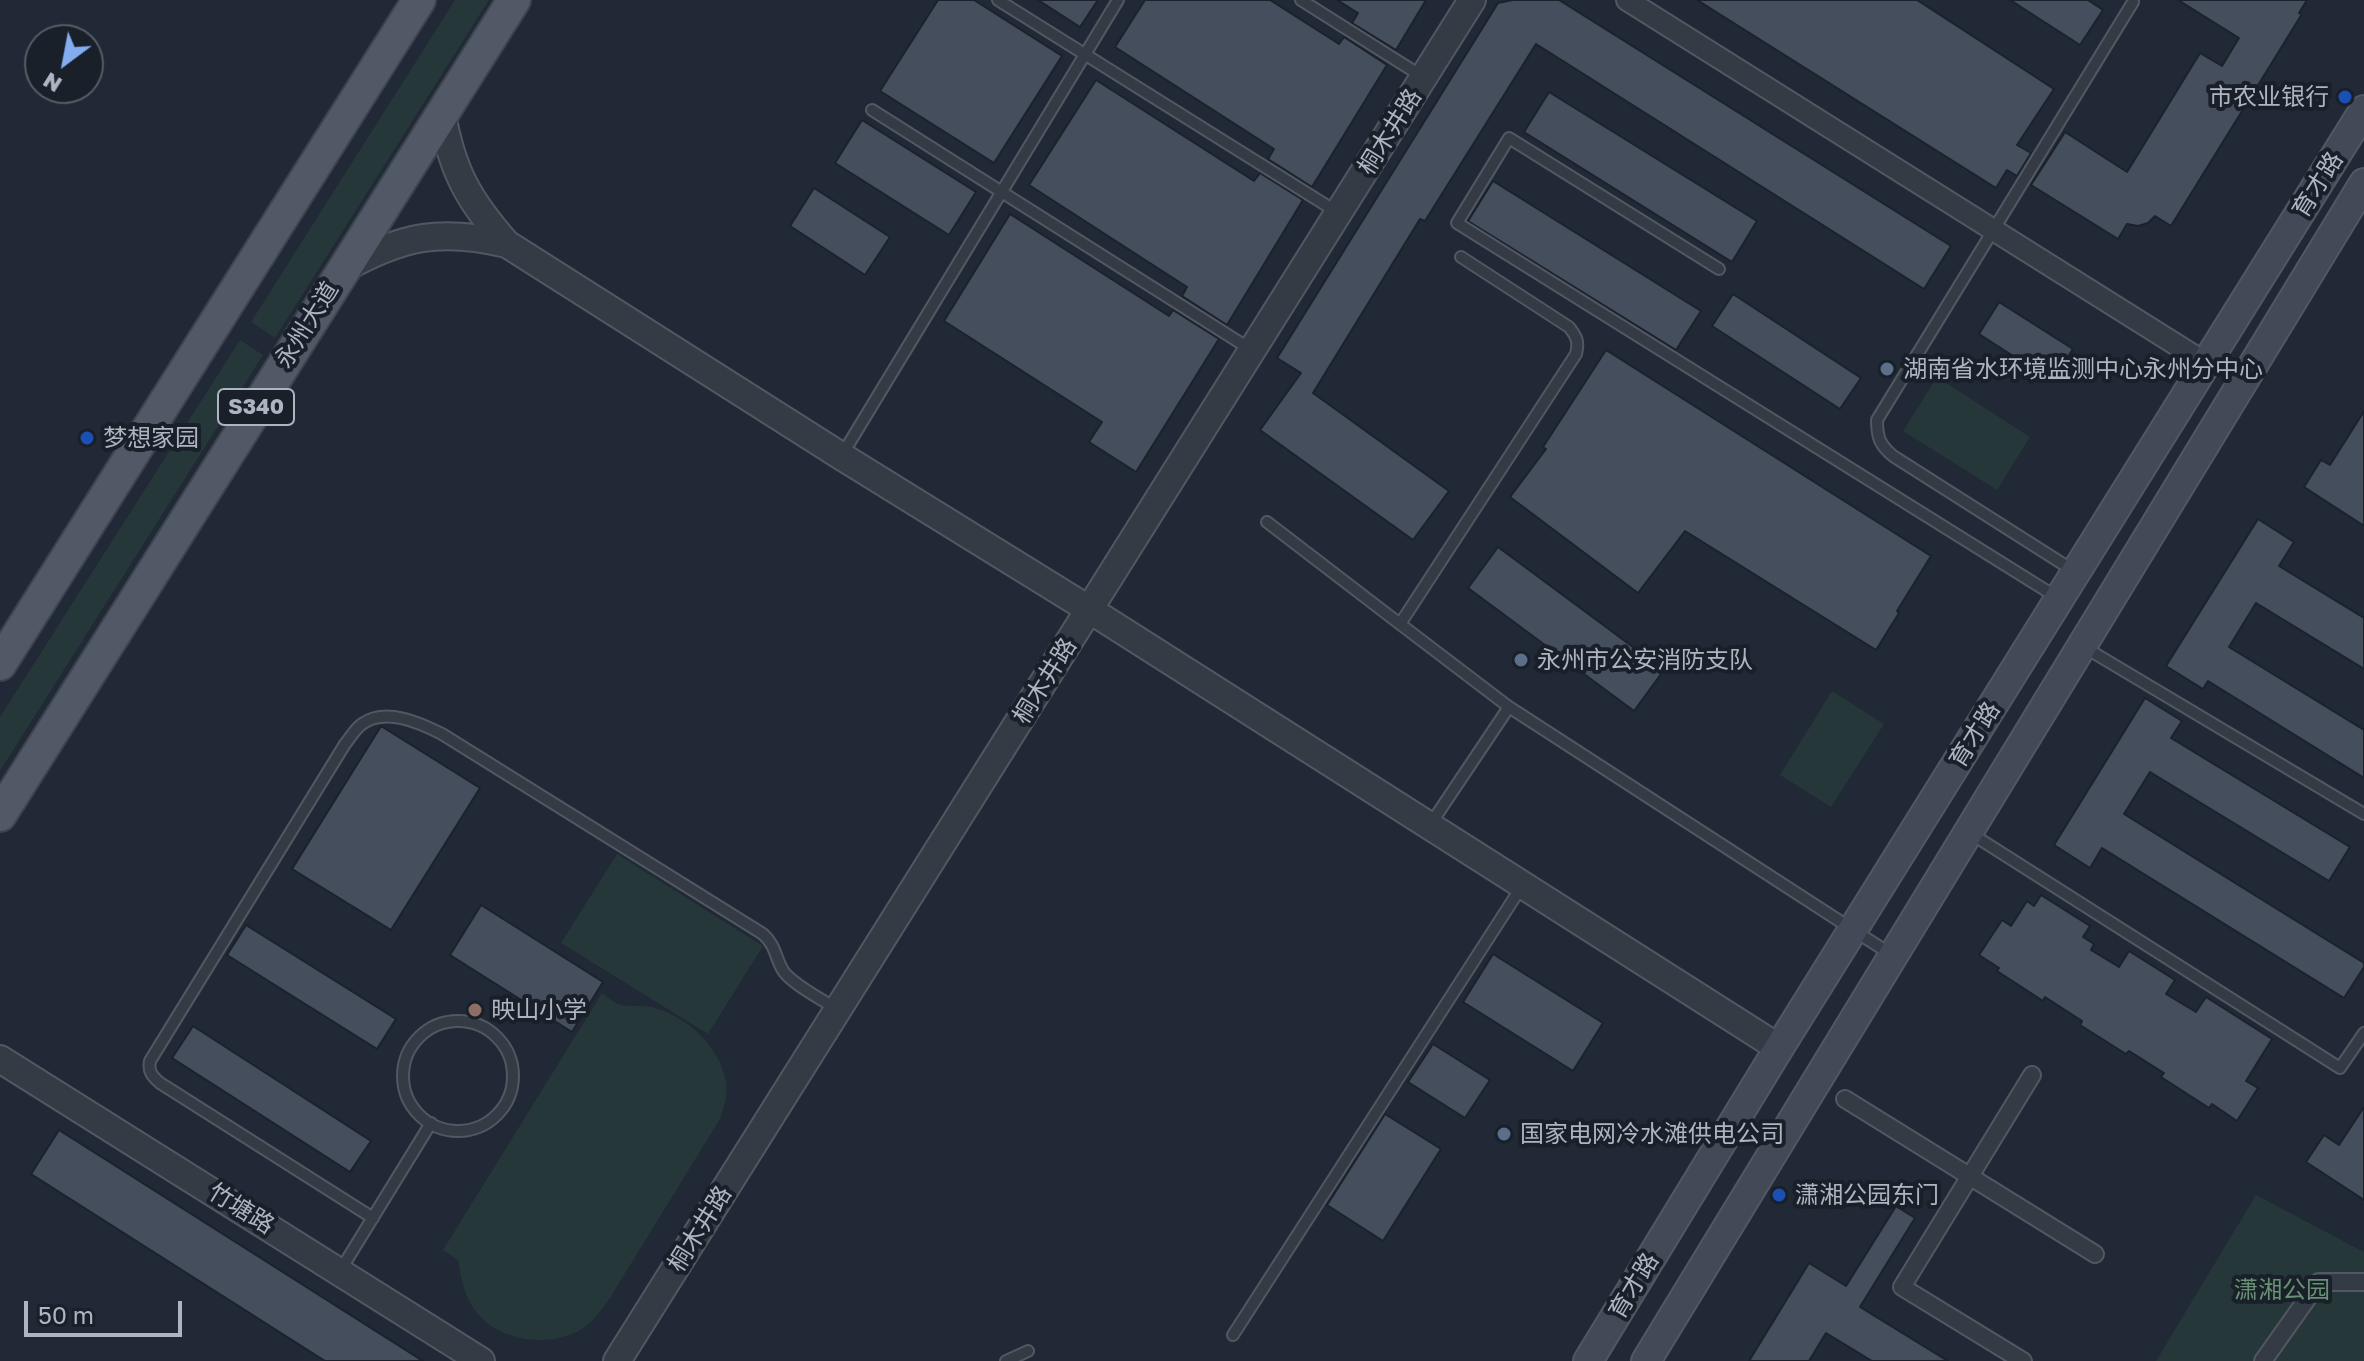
<!DOCTYPE html>
<html>
<head>
<meta charset="utf-8">
<style>
	body { margin:0 }
	#map { position:relative; width:2364px; height:1361px; overflow:hidden; background:#202935; font-family:"Golos Text",sans-serif }
	canvas { display:block }
	.north { position:absolute; left:24px; top:24px; width:80px; height:80px; box-sizing:border-box; background:#19202a; border:2px solid #555c67; border-radius:50%; rotate:212deg; font-size:22px; font-weight:700; line-height:32px; text-align:center; color:#aeb5c2 }
	.north::after { content:''; display:block; margin:auto; width:28px; height:36px; background:#84acf1; clip-path:polygon(50% 0,100% 100%,50% 72%,0 100%) }
	.scale { position:absolute; left:24px; top:1301px; width:158px; height:36px; box-sizing:border-box; border:4px solid #aeb5c2; border-top:0; padding-left:10px; font-size:24px; line-height:28px; white-space:nowrap; color:#aeb5c2; -webkit-text-stroke:6px #19202a; paint-order:stroke }
</style>
</head>
<body>
<div id="map">
<canvas width="2364" height="1361"></canvas>
<div class="north">N</div>
<div class="scale">50 m</div>
</div>
<script>
const ctx = document.querySelector('canvas').getContext('2d');
ctx.lineJoin = 'round';
function fillPath(path, color) { ctx.fillStyle = color; ctx.fill(path, 'evenodd'); }
function strokePath(path, color, width, dash) { ctx.strokeStyle = color; ctx.lineWidth = width; ctx.lineCap = dash ? 'butt' : 'round'; ctx.setLineDash(dash || []); ctx.stroke(path); }
function drawText(font, color, halo, rows, align = 'center') {
  ctx.font = font + ' "Golos Text","Noto Sans SC",sans-serif'; ctx.lineWidth = 8; ctx.setLineDash([]); ctx.textBaseline = 'middle'; ctx.strokeStyle = halo; ctx.fillStyle = color; for (const [text, x, y, turn = 0] of rows) {
    ctx.save(); ctx.translate(x, y); ctx.rotate((+turn || 0) * Math.PI / 180); ctx.textAlign = isNaN(turn) ? turn : align; if (halo) ctx.strokeText(text, 0, 0); ctx.fillText(text, 0, 0); ctx.restore();
  }
}
fillPath(new Path2D(`
	M 455,0 L 489,0 L 275,338 L 251,322 Z
	M 240,340 L 263,355 L 0,771 L 0,717 Z
	M 1937,377 L 2030,437 L 1997,490 L 1903,431 Z
	M 1832,691 L 1884,724 L 1831,807 L 1780,775 Z
	M 617,854 L 763,946 L 708,1034 L 561,943 Z
	M 602,993 C 607,997 612,1001 618,1004 C 628,1008 643,1004 655,1008 C 688,1018 720,1046 726,1082 C 728,1095 724,1107 720,1119 L 608,1301 C 600,1312 593,1321 582,1329 C 551,1348 500,1342 477,1313 C 465,1299 461,1279 458,1260 L 443,1250 Z
	M 2256,1195 L 2364,1252 L 2364,1361 L 2156,1361 Z`), '#253738');
const building = new Path2D(`
	M 938,0 L 974,0 L 1062,56 L 994,163 L 880,91 Z
	M 1038,0 L 1098,0 L 1080,27 Z
	M 1145,0 L 1270,0 L 1339,44 L 1344,37 L 1387,65 L 1312,187 L 1268,159 L 1274,149 L 1115,47 Z
	M 1337,0 L 1426,0 L 1396,50 L 1352,23 L 1358,13 Z
	M 1513,0 L 1559,0 L 1951,246 L 1924,289 L 1536,44 L 1425,221 L 1420,219 L 1313,393 L 1449,491 L 1413,540 L 1260,430 L 1301,373 L 1277,358 L 1498,3 Z
	M 1697,0 L 1917,0 L 2054,89 L 2017,145 L 2031,153 L 2017,176 L 2007,170 L 1996,188 Z
	M 2010,0 L 2088,0 L 2103,10 L 2080,45 Z
	M 2178,0 L 2307,0 L 2299,13 L 2302,14 L 2171,226 L 2155,216 L 2148,223 L 2138,226 L 2127,224 L 2118,239 L 2031,185 L 2065,132 L 2127,172 L 2200,53 L 2222,66 L 2239,38 Z
	M 1096,80 L 1254,181 L 1260,173 L 1303,200 L 1227,325 L 1182,296 L 1187,287 L 1029,185 Z
	M 1549,92 L 1757,221 L 1732,262 L 1524,132 Z
	M 862,120 L 976,192 L 949,235 L 835,163 Z
	M 1493,181 L 1701,311 L 1676,350 L 1468,221 Z
	M 814,188 L 890,237 L 865,275 L 790,226 Z
	M 1010,214 L 1169,316 L 1173,310 L 1219,339 L 1136,472 L 1089,442 L 1102,422 L 944,321 Z
	M 1733,294 L 1861,378 L 1840,409 L 1712,326 Z
	M 1999,302 L 2073,349 L 2052,381 L 1979,334 Z
	M 1606,350 L 1931,556 L 1897,611 L 1899,613 L 1876,650 L 1685,531 L 1638,593 L 1510,497 L 1546,449 L 1543,447 Z
	M 2364,411 L 2364,526 L 2304,487 L 2321,460 L 2330,465 Z
	M 2258,519 L 2294,542 L 2279,566 L 2364,618 L 2364,669 L 2256,603 L 2229,647 L 2364,730 L 2364,778 L 2208,681 L 2203,689 L 2166,666 Z
	M 1498,547 L 1664,670 L 1634,711 L 1468,588 Z
	M 2145,698 L 2182,721 L 2171,738 L 2350,847 L 2329,881 L 2150,772 L 2124,814 L 2364,963 L 2364,967 L 2344,998 L 2102,848 L 2090,868 L 2054,845 Z
	M 381,726 L 480,788 L 391,930 L 292,869 Z
	M 2041,895 L 2090,926 L 2083,937 L 2094,944 L 2091,950 L 2119,967 L 2129,951 L 2175,980 L 2166,994 L 2196,1012 L 2206,997 L 2272,1039 L 2246,1081 L 2258,1088 L 2237,1121 L 2212,1104 L 2209,1108 L 2161,1077 L 2164,1073 L 2129,1051 L 2126,1054 L 2080,1025 L 2082,1021 L 2045,997 L 2043,1001 L 1997,971 L 1999,968 L 1979,955 L 2002,920 L 2011,926 L 2027,901 L 2034,906 Z
	M 481,905 L 603,982 L 572,1032 L 450,955 Z
	M 246,925 L 396,1019 L 377,1049 L 227,955 Z
	M 1493,954 L 1603,1023 L 1573,1071 L 1463,1002 Z
	M 193,1026 L 371,1141 L 350,1172 L 172,1058 Z
	M 1433,1044 L 1490,1080 L 1465,1118 L 1408,1082 Z
	M 2364,1107 L 2364,1200 L 2306,1162 L 2324,1135 L 2339,1145 Z
	M 1385,1114 L 1441,1149 L 1383,1241 L 1327,1205 Z
	M 59,1130 L 423,1361 L 325,1361 L 31,1174 Z
	M 1896,1206 L 1915,1218 L 1860,1307 L 1948,1361 L 1872,1361 L 1826,1333 L 1809,1361 L 1749,1361 L 1809,1263 L 1846,1286 Z`);
fillPath(building, '#444e5c');
strokePath(building, '#1b222c', 2);
const service = new Path2D(`
	M 998,0 L 1337,212
	M 1301,0 L 1423,77
	M 872,110 L 1250,349
	M 1461,257 L 1569,327 C 1577,337 1579,342 1576,354 L 1400,624 L 1509,707 L 1892,955
	M 1719,269 L 1509,138 L 1457,223 L 2058,598
	M 842,455 L 1118,0
	M 1267,522 L 1400,624
	M 2074,571 L 1893,456 C 1880,445 1877,438 1877,420 L 2133,2
	M 2084,647 L 2364,814
	M 1430,825 L 1509,707
	M 1970,833 L 2340,1068 L 2364,1033
	M403 1076a55 55 0 1 1 110 0a55 55 0 1 1-110 0Z
	M 373,1218 L 160,1083 C 152,1076 148,1072 150,1061 L 345,744 C 350,738 355,729 362,724 C 386,707 420,723 442,734 L 763,934 C 777,947 775,959 784,972 C 795,986 822,999 836,1009
	M 340,1271 L 431,1123
	M 1233,1335 L 1522,886
	M 1006,1361 L 1028,1351`);
const pedestrian = new Path2D(`
	M 1845,1099 L 2095,1254
	M 2023,1361 L 1902,1287 L 2032,1075
	M 2263,1361 L 2319,1282 L 2364,1282`);
const minor = new Path2D(`
	M 1627,0 L 2207,364`);
const tertiary = new Path2D(`
	M 442,114 C 452,171 469,201 507,244 L 841,456 L 1090,610 L 1779,1048
	M 343,269 C 402,236 440,228 507,244
	M 0,1059 L 481,1361
	M 617,1361 L 1472,0`);
const secondary = new Path2D(`
	M 1588,1361 L 1779,1048 L 2364,110
	M 1646,1361 L 2364,183`);
const primary = new Path2D(`
	M 0,664 L 419,0
	M 0,815 L 514,0`);
strokePath(service, '#515863', 14);
strokePath(pedestrian, '#515863', 20);
strokePath(minor, '#515863', 24);
strokePath(tertiary, '#515863', 30);
strokePath(secondary, '#515863', 32);
strokePath(primary, '#3d444f', 36);
strokePath(service, '#343b45', 10);
strokePath(pedestrian, '#343b45', 16);
strokePath(minor, '#343b45', 20);
strokePath(tertiary, '#343b45', 26);
strokePath(secondary, '#424a58', 28);
strokePath(primary, '#515966', 32);
for (const [x, y, r, color] of [
	[2345,97,8,"#1a4fb4"],
	[1887,369,8,"#5c6f8a"],
	[87,438,8,"#1a4fb4"],
	[1521,660,8,"#5c6f8a"],
	[475,1010,8,"#8d6e63"],
	[1504,1134,8,"#5c6f8a"],
	[1779,1195,8,"#1a4fb4"]
]) { const dot = new Path2D(); dot.arc(x, y, r, 0, 2 * Math.PI); ctx.fillStyle = color; ctx.fill(dot); strokePath(dot, '#19202a', 3); }
for (const [x, y, w] of [
	[256,407,76]
]) { const box = new Path2D(); box.roundRect(x - w / 2, y - 18, w, 36, 6); ctx.fillStyle = '#19202a'; ctx.fill(box); strokePath(box, '#aeb5c2', 2); }
drawText('bold 22px', '#aeb5c2', null, [
	["S340",256,407]
]);
drawText('24px', '#aeb5c2', '#19202a', [
	["市农业银行",2329,97,"right"],
	["湖南省水环境监测中心永州分中心",1903,369],
	["梦想家园",103,438],
	["永州市公安消防支队",1537,660],
	["映山小学",491,1010],
	["国家电网冷水滩供电公司",1520,1134],
	["潇湘公园东门",1795,1195]
], 'left');
drawText('24px', '#aeb5c2', '#19202a', [
	["桐木井路",1390,132,-58],
	["育才路",2318,185,-58],
	["永州大道",307,325,-58],
	["桐木井路",1045,681,-58],
	["育才路",1975,735,-58],
	["竹塘路",241,1209,32],
	["桐木井路",700,1229,-58],
	["育才路",1634,1286,-59]
]);
drawText('24px', '#679172', '#19202a', [
	["潇湘公园",2282,1290]
]);
</script>
</body>
</html>
